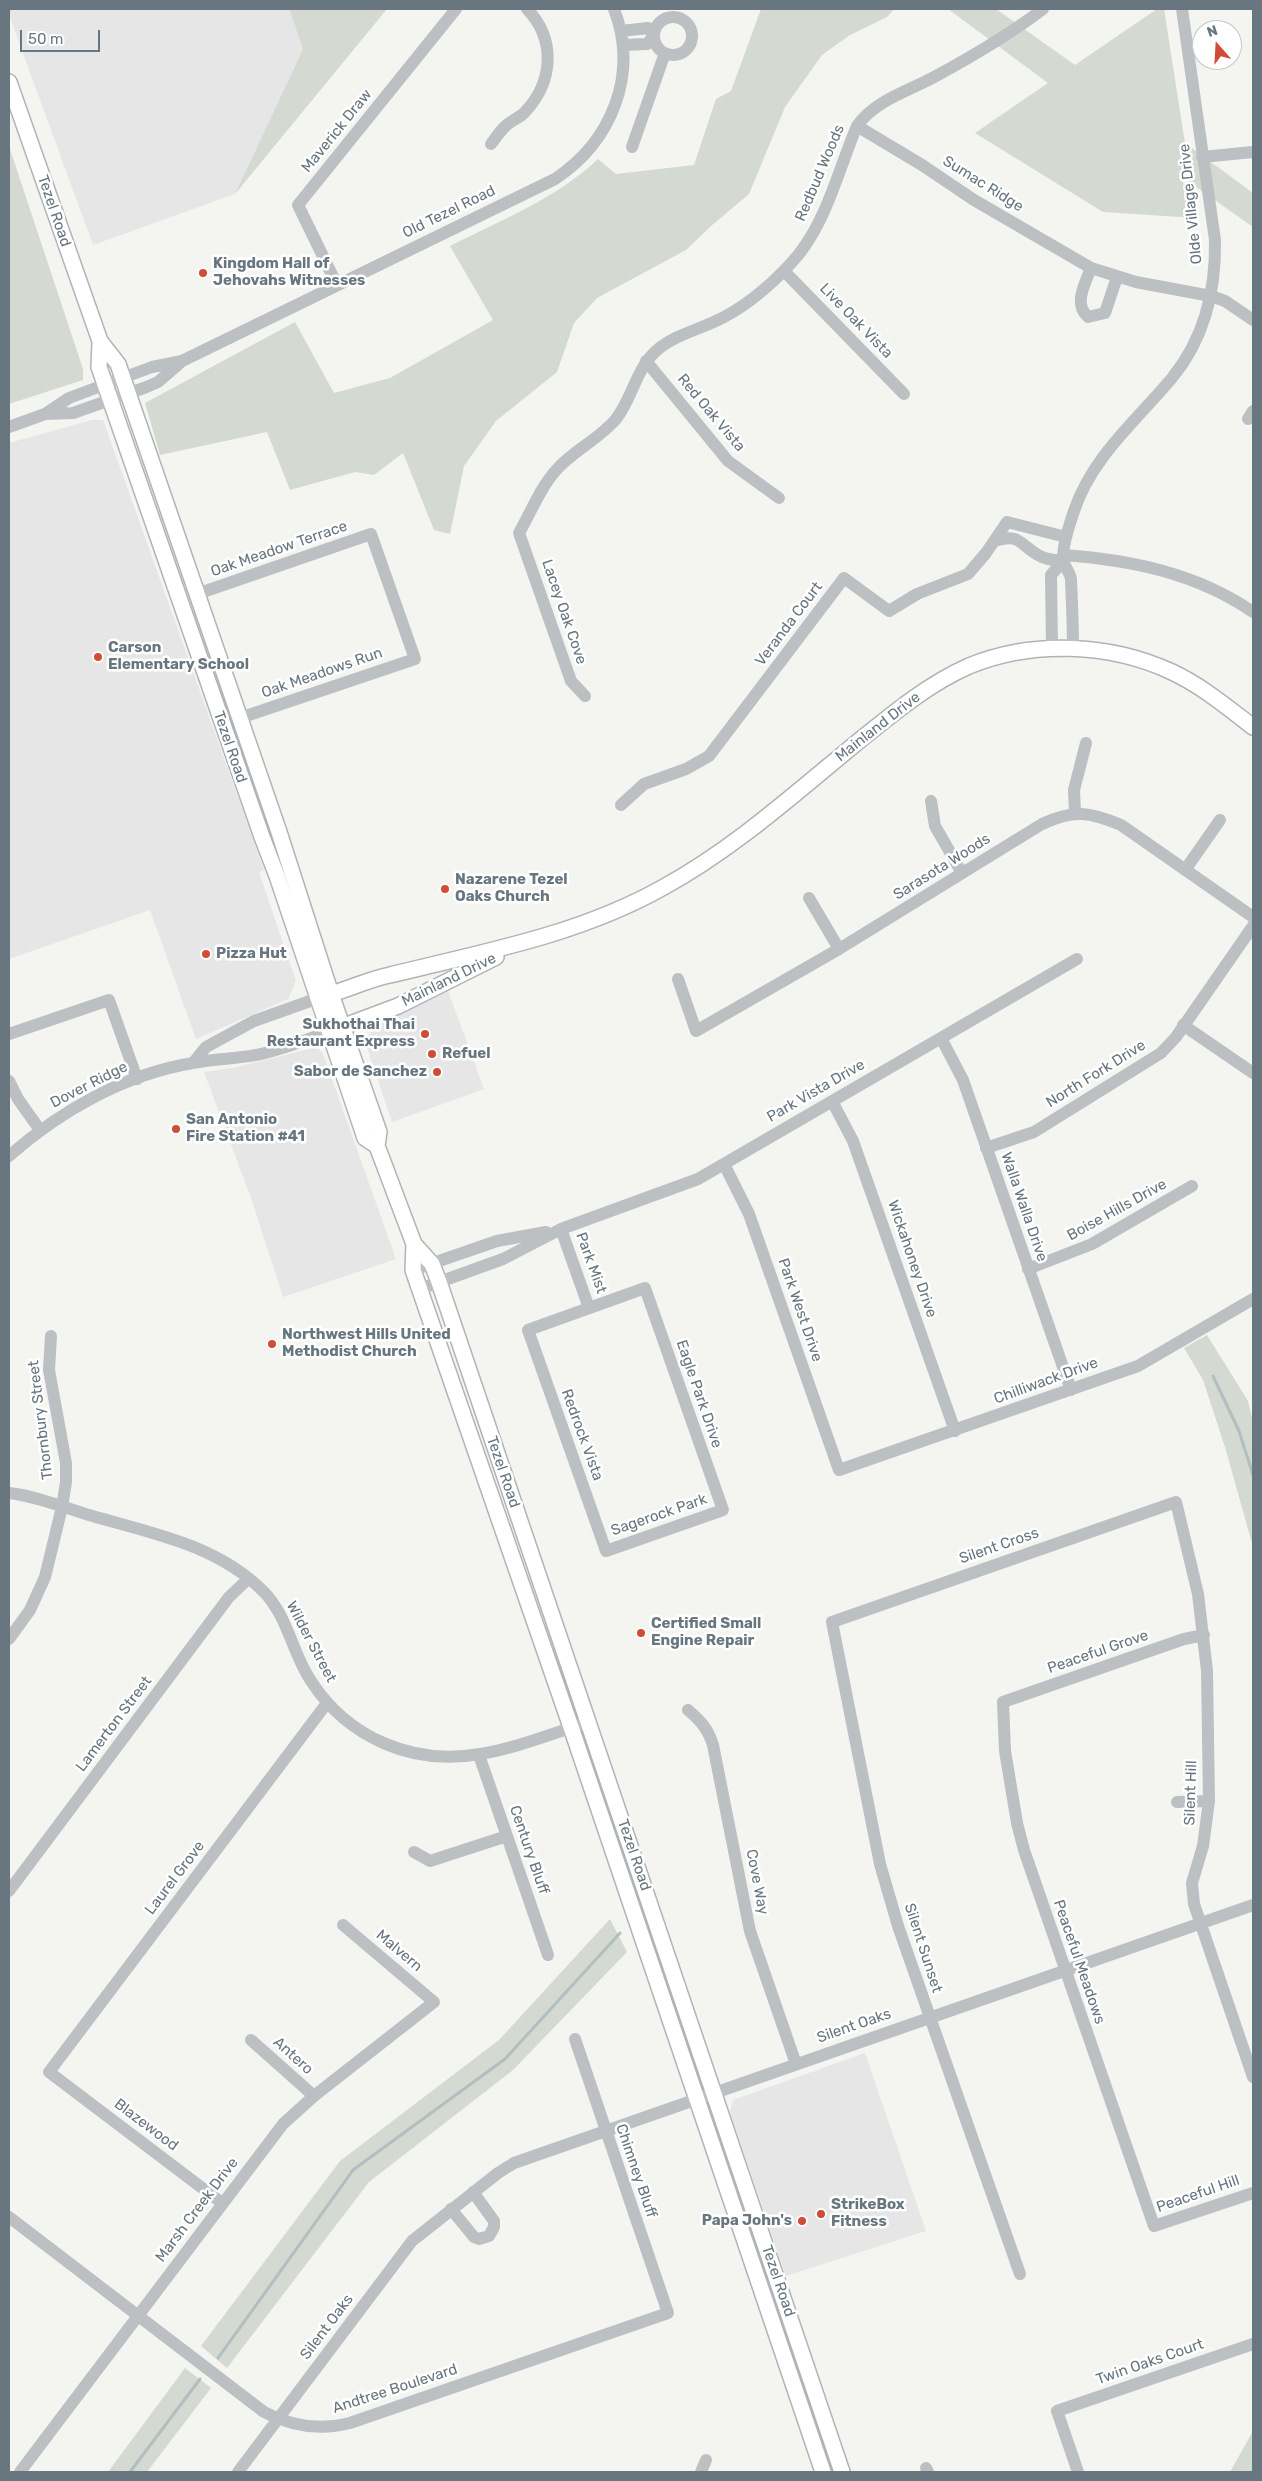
<!DOCTYPE html>
<html>
<head>
<meta charset="utf-8">
<style>
	body { margin:0 }
	#map { position:relative; width:1262px; height:2481px; overflow:hidden; background:#f4f4f1; font-family:Rubik,sans-serif }
	canvas { display:block }
	.frame { position:absolute; inset:0; border:10px solid #67767f; pointer-events:none }
	.north { position:absolute; left:1192px; top:20px; width:50px; height:50px; box-sizing:border-box; background:#fff; border:1px solid #c2c8cc; border-radius:50%; rotate:341deg; font-size:14px; font-weight:700; line-height:20px; text-align:center; color:#67767f }
	.north::after { content:''; display:block; margin:auto; width:18px; height:22px; background:#cf4d36; clip-path:polygon(50% 0,100% 100%,50% 72%,0 100%) }
	.scale { position:absolute; left:20px; top:30px; width:80px; height:22px; box-sizing:border-box; border:2px solid #67767f; border-top:0; padding-left:6px; font-size:15px; line-height:18px; white-space:nowrap; color:#67767f; -webkit-text-stroke:4px #fff; paint-order:stroke }
</style>
</head>
<body>
<div id="map">
<canvas width="1262" height="2481"></canvas>
<div class="frame"></div>
<div class="north">N</div>
<div class="scale">50 m</div>
</div>
<script>
const ctx = document.querySelector('canvas').getContext('2d');
ctx.lineJoin = 'round';
function fillPath(path, color) { ctx.fillStyle = color; ctx.fill(path, 'evenodd'); }
function strokePath(path, color, width, dash) { ctx.strokeStyle = color; ctx.lineWidth = width; ctx.lineCap = dash ? 'butt' : 'round'; ctx.setLineDash(dash || []); ctx.stroke(path); }
function drawText(font, color, halo, rows, align = 'center') {
  ctx.font = font + ' Rubik,sans-serif'; ctx.lineWidth = 5; ctx.setLineDash([]); ctx.textBaseline = 'middle'; ctx.strokeStyle = halo; ctx.fillStyle = color; for (const [text, x, y, turn = 0] of rows) {
    ctx.save(); ctx.translate(x, y); ctx.rotate((+turn || 0) * Math.PI / 180); ctx.textAlign = isNaN(turn) ? turn : align; if (halo) ctx.strokeText(text, 0, 0); ctx.fillText(text, 0, 0); ctx.restore();
  }
}
fillPath(new Path2D(`
	M 9,9 L 289,9 L 303,49 L 235,194 L 93,245 L 9,15 Z
	M 92,420 L 103,420 L 264,870 L 259,872 L 296,981 L 288,999 L 196,1039 L 150,910 L 9,959 L 9,443 Z
	M 448,991 L 484,1089 L 392,1122 L 366,1045 L 369,1034 L 378,1025 Z
	M 317,1047 L 323,1054 L 396,1259 L 283,1297 L 251,1198 L 204,1072 L 237,1067 Z
	M 865,2053 L 926,2231 L 786,2276 L 730,2112 L 733,2100 Z`), '#e5e6e5');
fillPath(new Path2D(`
	M 289,9 L 387,9 L 235,194 L 303,49 Z
	M 761,9 L 894,9 L 887,17 L 850,35 L 822,55 L 785,107 L 749,194 L 711,226 L 686,250 L 597,298 L 574,323 L 557,372 L 496,421 L 464,466 L 450,534 L 434,530 L 403,453 L 374,475 L 355,472 L 290,490 L 267,432 L 160,455 L 145,403 L 295,322 L 334,393 L 390,378 L 493,320 L 450,246 C 500,221 557,198 598,159 L 616,174 L 694,165 L 716,99 L 731,91 Z
	M 948,9 L 996,9 L 1075,65 L 1157,9 L 1164,9 L 1185,143 L 1253,193 L 1253,227 L 1182,177 L 1192,221 L 1181,217 L 1103,212 L 975,133 L 1048,83 Z
	M 9,146 L 83,369 L 83,380 L 9,404 Z
	M 1207,1335 L 1248,1401 L 1253,1423 L 1253,1547 L 1225,1447 L 1203,1380 L 1184,1348 Z
	M 610,1919 L 627,1952 L 513,2070 L 369,2182 L 227,2368 L 201,2346 L 340,2161 L 499,2040 Z
	M 185,2368 L 211,2388 L 147,2472 L 108,2472 Z
	M 1253,2431 L 1253,2472 L 1230,2472 Z`), '#d4d9d1');
strokePath(new Path2D(`
	M 1213,1376 L 1239,1431 L 1253,1475
	M 218,2358 L 353,2170 L 505,2059 L 620,1933
	M 130,2472 L 200,2379`), '#b2bfc1', 3);
const major = new Path2D(`
	M 9,82 L 100,341 L 118,364 L 279,832 L 331,994 L 379,1132 L 377,1146 L 414,1244 L 413,1270 L 571,1727 L 823,2472
	M 100,341 L 99,367 L 262,837 L 277,876 L 365,1138 L 377,1146
	M 331,994 C 351,988 370,979 390,975 C 483,952 578,935 662,888 C 732,850 792,796 854,745 C 890,716 926,685 969,666 C 1032,640 1110,643 1172,672 C 1202,686 1227,707 1253,727
	M 342,1027 L 398,1006 L 496,957
	M 414,1244 L 432,1264 L 439,1282 L 842,2472`);
strokePath(major, '#b0b4b7', 18);
strokePath(new Path2D(`
	M654 36a19 19 0 1 1 38 0a19 19 0 1 1-38 0Z
	M 621,31 L 648,28 L 654,36 L 647,44 L 623,45
	M 857,126 L 922,165 L 974,200 L 1091,268 L 1136,282 L 1211,296 L 1225,301 L 1253,320
	M 491,144 C 496,138 501,129 508,124 C 513,120 520,117 524,113 C 554,82 556,39 527,9
	M 632,147 L 665,53
	M 1202,157 L 1253,152
	M 1091,268 C 1085,284 1073,304 1088,317 L 1105,313 L 1117,277
	M 784,271 L 904,394
	M 337,285 L 298,205 L 456,9
	M 646,361 L 728,461 L 779,498
	M 45,414 L 73,413 L 144,388 L 158,382 L 180,363
	M 1248,419 L 1253,411
	M 9,427 L 45,414 L 69,398 L 152,367 L 182,361 L 555,179 C 612,141 639,74 614,9
	M 994,541 C 1021,532 1020,546 1040,556 C 1047,560 1055,560 1063,561
	M 1064,555 C 1131,560 1196,573 1253,612
	M 197,594 L 371,534 L 415,659 L 240,718
	M 1073,648 C 1073,626 1072,603 1071,580 C 1071,574 1066,569 1064,563 C 1060,552 1070,523 1074,511 C 1092,457 1136,421 1172,378 C 1204,339 1216,290 1215,240 L 1182,9
	M 1052,649 L 1051,575 L 1063,561
	M 585,696 L 571,681 L 519,533 C 531,512 541,486 558,468 C 575,450 600,438 616,419 C 632,399 636,369 656,351 C 675,334 702,329 724,317 C 751,303 779,278 799,254 C 828,217 839,168 857,126 C 875,100 909,91 936,76 C 973,56 1010,34 1043,9
	M 931,801 L 935,826 L 962,873
	M 621,805 L 644,784 L 686,769 L 709,756 L 844,578 L 889,611 L 917,594 L 968,574 L 986,553 L 1007,522 L 1066,537
	M 1075,813 L 1074,790 L 1086,743
	M 1185,870 L 1220,820
	M 809,898 L 839,949
	M 678,979 L 696,1031 L 839,949 L 1042,824 C 1074,809 1090,812 1121,825 L 1253,917
	M 1183,1025 L 1253,1073
	M 9,1034 L 109,1000 L 137,1079
	M 941,1038 L 963,1080 L 1071,1390
	M 193,1063 L 206,1047 L 254,1021 L 327,995
	M 9,1081 L 18,1099 L 40,1130
	M 832,1101 L 853,1141 L 955,1431
	M 986,1148 L 1034,1132 L 1161,1053 L 1176,1037 L 1253,926
	M 9,1156 C 60,1111 125,1074 193,1063 C 217,1058 242,1059 265,1053 C 290,1047 313,1037 337,1029
	M 724,1164 L 749,1214 L 839,1470 L 1138,1366 L 1253,1299
	M 561,1229 L 589,1308
	M 1028,1269 L 1092,1244 L 1192,1186
	M 413,1270 L 497,1241 L 546,1232
	M 645,1288 L 723,1510 L 606,1551 L 528,1330 Z
	M 420,1289 L 503,1259 L 561,1229 L 698,1179 L 1077,959
	M 9,1493 C 36,1496 63,1507 89,1515 C 150,1533 216,1544 263,1591 C 288,1616 292,1653 311,1681 C 348,1738 413,1766 480,1754 C 517,1748 553,1733 589,1722
	M 1204,1635 L 1184,1639 L 1003,1702 L 1005,1751 L 1017,1823 L 1024,1850 L 1154,2226 L 1253,2193
	M 9,1639 L 30,1610 L 45,1577 L 62,1507 L 66,1482 L 66,1463 L 49,1370 L 51,1336
	M 688,1710 C 701,1721 708,1729 713,1745 L 750,1931 L 796,2064
	M 479,1755 L 548,1955
	M 1177,1802 L 1209,1801
	M 414,1852 L 430,1861 L 507,1836
	M 9,1891 L 229,1597 L 248,1579
	M 251,2040 L 314,2096
	M 222,2203 L 49,2072 L 327,1703
	M 451,2209 L 474,2237 L 479,2239 L 489,2236 L 494,2227 L 494,2221 L 473,2192
	M 9,2217 L 264,2412 C 291,2426 320,2431 350,2423 L 668,2313 L 575,2039
	M 1020,2274 L 898,1926 L 880,1864 L 832,1622 L 1176,1502 L 1198,1594 L 1207,1671 L 1209,1801 L 1203,1846 L 1192,1883 L 1194,1904 L 1253,2077
	M 926,2468 L 928,2472
	M 20,2472 L 283,2124 L 314,2096 L 434,2002 L 343,1925
	M 238,2472 L 412,2241 L 498,2173 L 514,2163 L 1253,1905
	M 701,2472 L 706,2460
	M 1078,2472 L 1057,2411 L 1253,2344`), '#bcc0c3', 12);
strokePath(major, '#fff', 15);
for (const [x, y, r, color] of [
	[203,273,5,"#cf4d36"],
	[98,657,5,"#cf4d36"],
	[445,889,5,"#cf4d36"],
	[206,954,5,"#cf4d36"],
	[425,1034,5,"#cf4d36"],
	[432,1054,5,"#cf4d36"],
	[437,1072,5,"#cf4d36"],
	[176,1129,5,"#cf4d36"],
	[272,1344,5,"#cf4d36"],
	[641,1633,5,"#cf4d36"],
	[821,2214,5,"#cf4d36"],
	[802,2221,5,"#cf4d36"]
]) { const dot = new Path2D(); dot.arc(x, y, r, 0, 2 * Math.PI); ctx.fillStyle = color; ctx.fill(dot); strokePath(dot, '#fff', 2); }
drawText('15px', '#67767f', '#fff', [
	["Maverick Draw",337,131,-51],
	["Redbud Woods",820,173,-67],
	["Sumac Ridge",983,184,32],
	["Olde Village Drive",1191,204,-96],
	["Tezel Road",54,211,71],
	["Old Tezel Road",449,212,-26],
	["Live Oak Vista",856,321,46],
	["Red Oak Vista",711,413,50],
	["Oak Meadow Terrace",279,549,-19],
	["Lacey Oak Cove",564,612,71],
	["Veranda Court",789,624,-53],
	["Oak Meadows Run",322,673,-19],
	["Mainland Drive",878,727,-38],
	["Tezel Road",230,747,71],
	["Sarasota Woods",942,867,-32],
	["Mainland Drive",449,980,-26],
	["North Fork Drive",1096,1074,-32],
	["Dover Ridge",89,1085,-27],
	["Park Vista Drive",816,1091,-30],
	["Walla Walla Drive",1024,1207,71],
	["Boise Hills Drive",1117,1210,-29],
	["Wickahoney Drive",912,1259,71],
	["Park Mist",591,1263,70],
	["Park West Drive",800,1310,71],
	["Chilliwack Drive",1046,1381,-20],
	["Eagle Park Drive",699,1394,71],
	["Thornbury Street",41,1420,-97],
	["Redrock Vista",582,1435,70],
	["Tezel Road",503,1472,71],
	["Sagerock Park",659,1515,-19],
	["Silent Cross",999,1546,-19],
	["Wilder Street",311,1642,62],
	["Peaceful Grove",1098,1652,-19],
	["Lamerton Street",114,1724,-53],
	["Silent Hill",1191,1793,-88],
	["Century Bluff",529,1850,71],
	["Tezel Road",634,1855,71],
	["Laurel Grove",175,1878,-53],
	["Cove Way",757,1882,79],
	["Silent Sunset",923,1948,72],
	["Malvern",399,1951,40],
	["Peaceful Meadows",1079,1962,71],
	["Silent Oaks",854,2026,-19],
	["Antero",293,2056,42],
	["Blazewood",146,2125,37],
	["Chimney Bluff",636,2171,71],
	["Peaceful Hill",1198,2194,-19],
	["Marsh Creek Drive",197,2210,-53],
	["Tezel Road",778,2281,71],
	["Silent Oaks",327,2327,-53],
	["Twin Oaks Court",1150,2362,-19],
	["Andtree Boulevard",395,2389,-18]
]);
drawText('bold 15px', '#67767f', '#fff', [
	["Kingdom Hall of",213,264],
	["Jehovahs Witnesses",213,281],
	["Carson",108,648],
	["Elementary School",108,665],
	["Nazarene Tezel",455,880],
	["Oaks Church",455,897],
	["Pizza Hut",216,954],
	["Sukhothai Thai",415,1025,"right"],
	["Restaurant Express",415,1042,"right"],
	["Refuel",442,1054],
	["Sabor de Sanchez",427,1072,"right"],
	["San Antonio",186,1120],
	["Fire Station #41",186,1137],
	["Northwest Hills United",282,1335],
	["Methodist Church",282,1352],
	["Certified Small",651,1624],
	["Engine Repair",651,1641],
	["StrikeBox",831,2205],
	["Fitness",831,2222],
	["Papa John's",792,2221,"right"]
], 'left');
</script>
</body>
</html>
